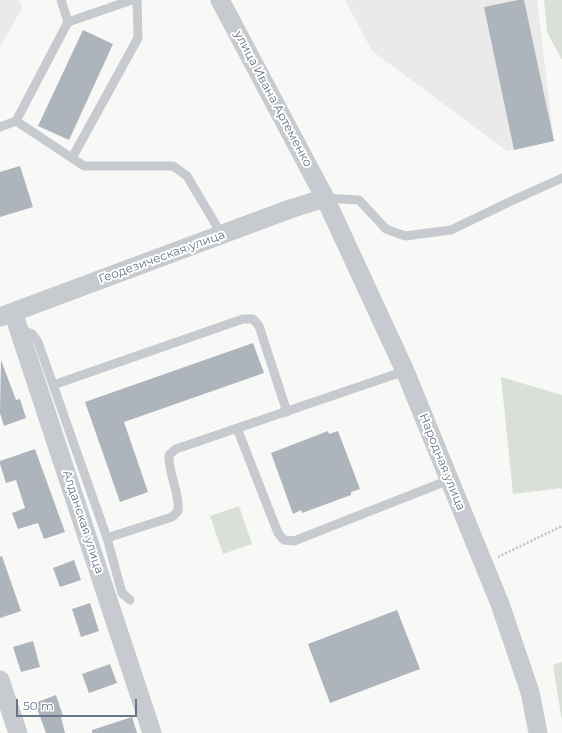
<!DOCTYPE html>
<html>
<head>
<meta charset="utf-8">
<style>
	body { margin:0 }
	#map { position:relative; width:562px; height:733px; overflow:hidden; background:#f8f9f6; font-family:Montserrat,sans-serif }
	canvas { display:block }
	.scale { position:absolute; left:16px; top:699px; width:121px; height:18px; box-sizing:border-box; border:2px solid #687587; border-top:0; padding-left:5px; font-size:12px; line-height:14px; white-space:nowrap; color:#687587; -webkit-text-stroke:3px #fff; paint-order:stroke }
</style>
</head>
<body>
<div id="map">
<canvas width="562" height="733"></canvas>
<div class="scale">50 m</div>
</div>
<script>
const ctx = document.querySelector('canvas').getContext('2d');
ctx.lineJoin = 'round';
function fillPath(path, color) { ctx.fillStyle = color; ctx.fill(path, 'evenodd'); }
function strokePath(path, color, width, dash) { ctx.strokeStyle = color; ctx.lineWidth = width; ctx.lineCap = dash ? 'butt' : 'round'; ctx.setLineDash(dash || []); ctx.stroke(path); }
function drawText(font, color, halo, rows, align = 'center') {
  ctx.font = font + ' Montserrat,sans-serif'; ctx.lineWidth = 4; ctx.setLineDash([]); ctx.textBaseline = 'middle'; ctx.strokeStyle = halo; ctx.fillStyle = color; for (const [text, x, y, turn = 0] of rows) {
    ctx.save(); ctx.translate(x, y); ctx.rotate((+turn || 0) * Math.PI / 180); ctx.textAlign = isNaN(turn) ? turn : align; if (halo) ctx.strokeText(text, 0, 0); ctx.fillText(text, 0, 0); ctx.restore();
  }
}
fillPath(new Path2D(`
	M 0,0 L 19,0 L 22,8 L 0,47 Z
	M 345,0 L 537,0 L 554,141 L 507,151 L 372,51 Z`), '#e9eae9');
fillPath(new Path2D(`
	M 544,0 L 562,0 L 562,60 L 547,32 Z
	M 501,377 L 562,395 L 562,490 L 561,488 L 513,494 Z
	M 239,506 L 252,544 L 223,554 L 210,516 Z
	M 562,662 L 562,721 L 553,665 Z`), '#d9e0d7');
fillPath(new Path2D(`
	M 518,0 L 524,0 L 554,141 L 514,150 L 484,7 Z
	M 83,30 L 113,44 L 69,140 L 38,126 Z
	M 20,166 L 33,207 L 0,217 L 0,172 Z
	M 253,343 L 264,373 L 124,422 L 148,492 L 120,502 L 85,402 Z
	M 1,360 L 16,400 L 20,399 L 26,418 L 4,426 L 0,413 Z
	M 328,431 L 329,434 L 338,431 L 360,489 L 351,492 L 351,495 L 302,513 L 301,510 L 293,514 L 271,453 Z
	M 35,449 L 65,532 L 44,539 L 38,523 L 18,529 L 12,513 L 25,508 L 16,480 L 6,483 L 0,464 L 0,461 Z
	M 2,556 L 21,611 L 0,618 L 0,557 Z
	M 74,560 L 81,580 L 60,587 L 53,568 Z
	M 90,603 L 99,631 L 81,637 L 72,609 Z
	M 397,610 L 420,669 L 330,703 L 308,644 Z
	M 33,641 L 40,667 L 21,672 L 13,647 Z
	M 110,664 L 117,683 L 89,693 L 82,674 Z
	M 56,695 L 63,716 L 61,717 L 65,733 L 46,733 L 35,703 Z
	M 132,717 L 137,733 L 92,733 L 92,730 Z`), '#adb4bb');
strokePath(new Path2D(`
	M 498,557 L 562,526`), '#c1c2c5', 2.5, [2, 2]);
strokePath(new Path2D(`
	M 68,22 L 132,0
	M 16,121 L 84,166 L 173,166 L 187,176 L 222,235
	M 0,127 L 16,121 L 68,22 L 61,0
	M 72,158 L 138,38 L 137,0
	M 325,198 L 359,200 L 386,229 L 405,236 L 451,230 L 507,203 L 562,178
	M 20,329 L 32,334 L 38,342 L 107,538 L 172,517 L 178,511 C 180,492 168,474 169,455 L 176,449 L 405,371
	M 53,385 L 243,319 L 253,319 L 259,326 L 287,412
	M 237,428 L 278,533 L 284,540 L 294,541 L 449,480
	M 107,538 L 122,593 L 130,600`), '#c7cace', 9);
strokePath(new Path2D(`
	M 220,0 L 325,198 L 405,371 L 500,604 L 530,692 L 538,733
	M 13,312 L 152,733
	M 0,317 L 290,209 L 325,198
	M 0,680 L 18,733`), '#c7cace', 19);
drawText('12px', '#687587', '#fff', [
	["улица Ивана Артеменко",273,99,62],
	["Геодезическая улица",162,257,-20],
	["Народная улица",442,462,68],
	["Алданская улица",83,522,72]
]);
</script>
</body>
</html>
